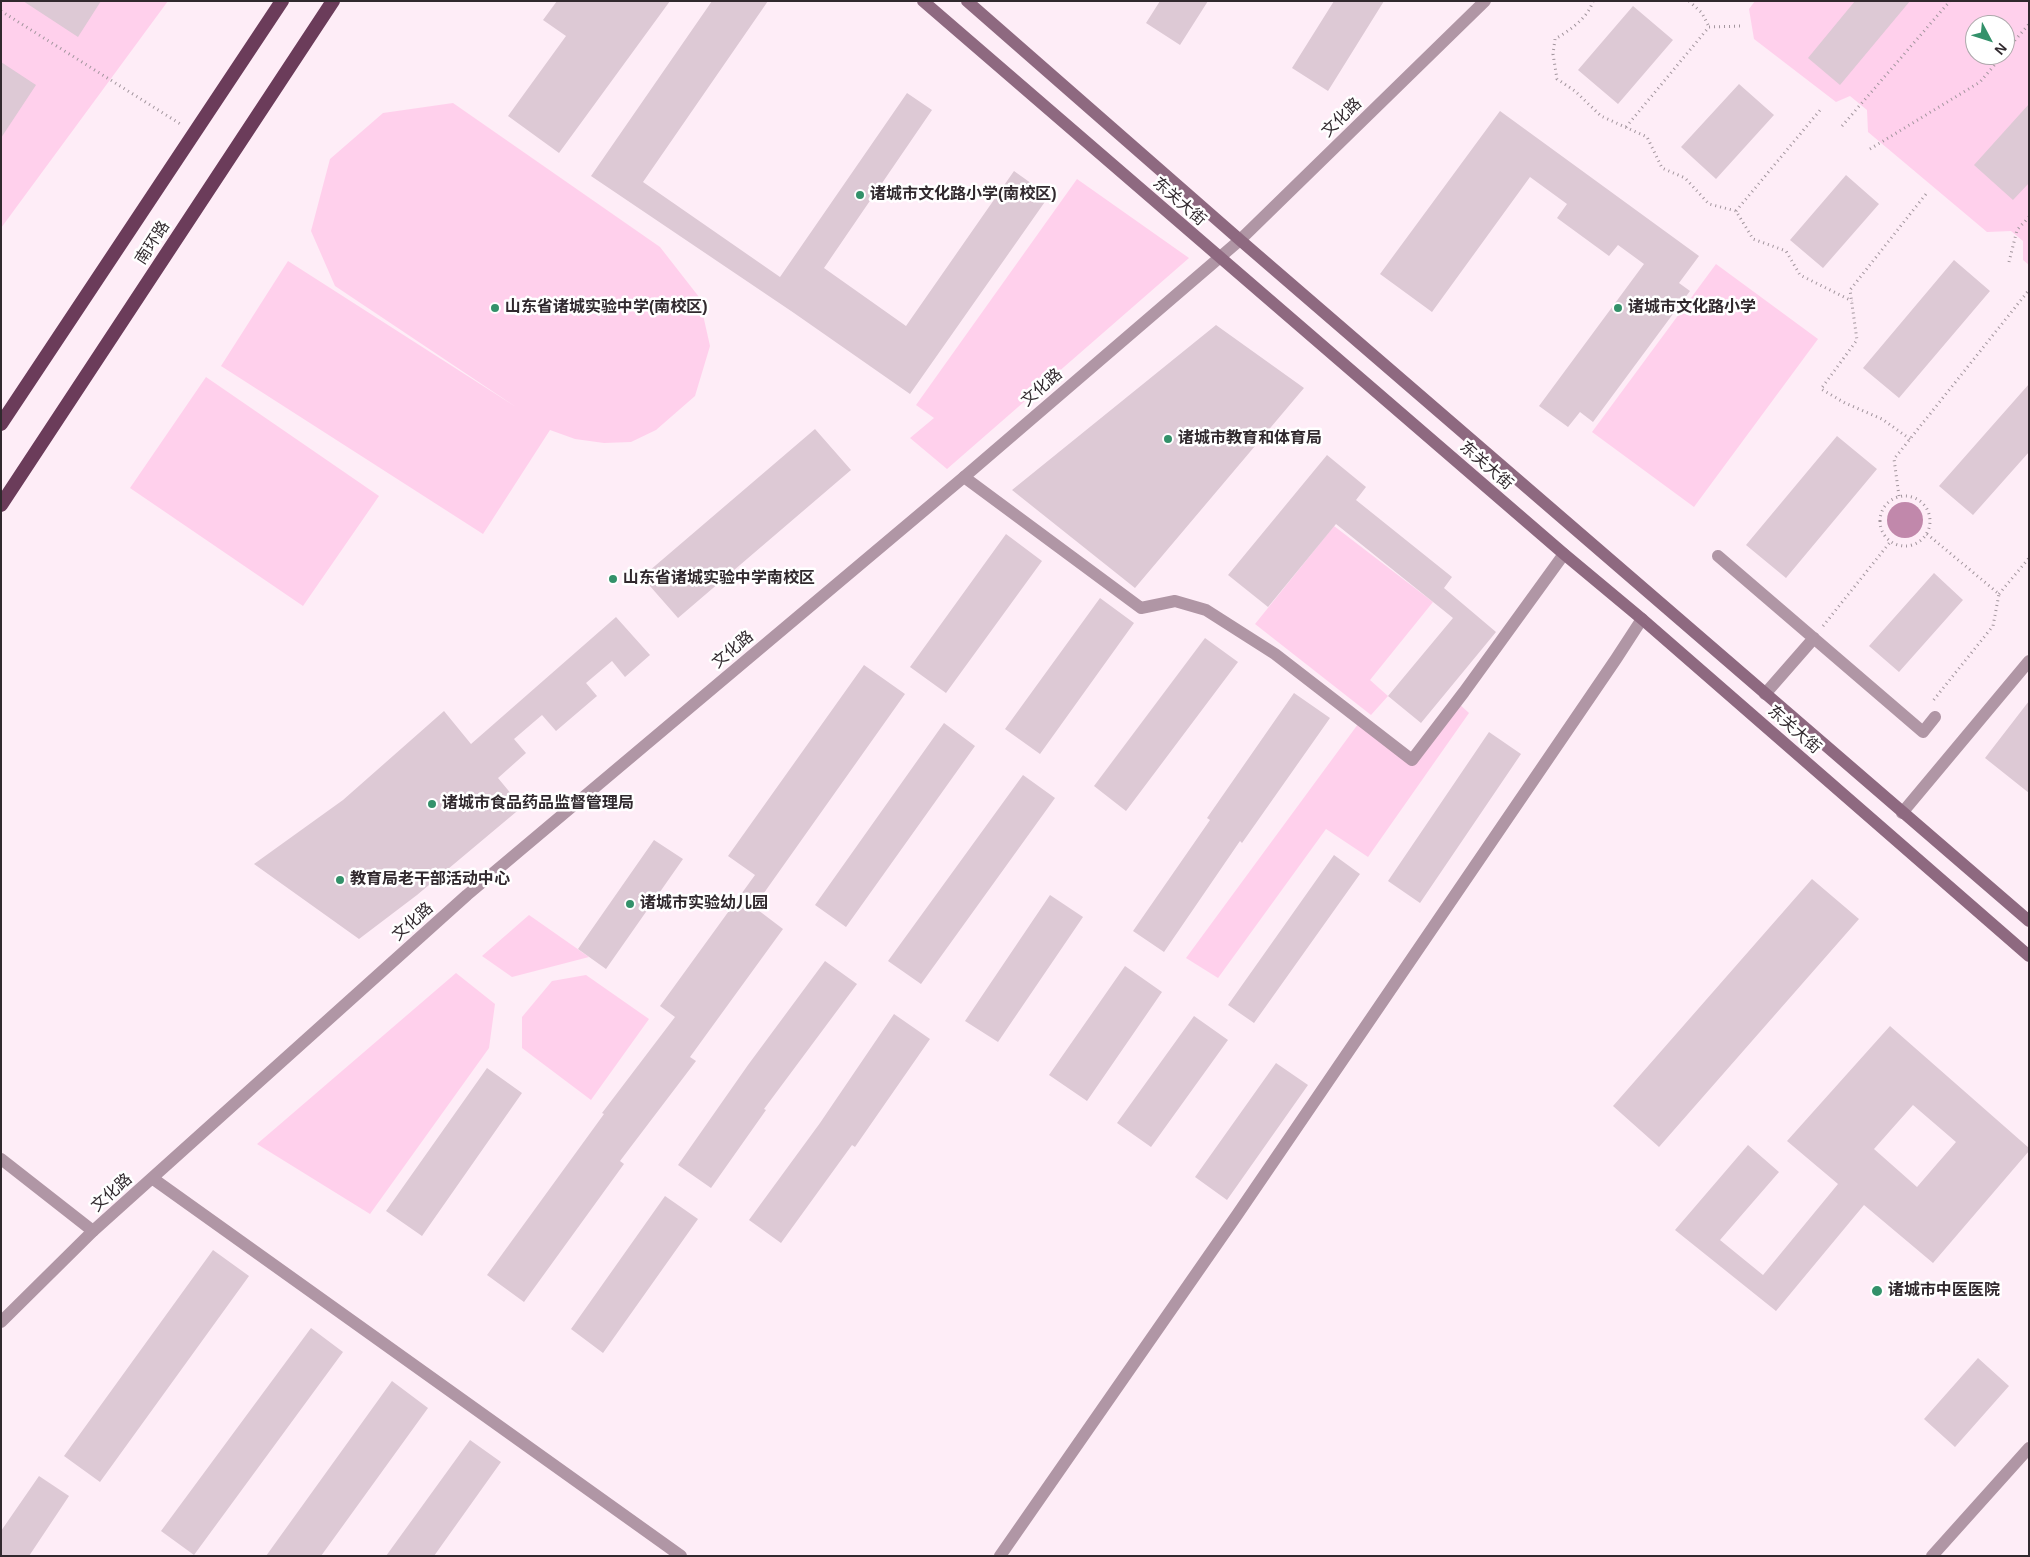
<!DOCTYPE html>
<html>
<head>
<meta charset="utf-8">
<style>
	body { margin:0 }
	#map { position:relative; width:2030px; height:1557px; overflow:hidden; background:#feedf7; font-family:Arial,sans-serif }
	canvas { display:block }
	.frame { position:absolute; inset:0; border:2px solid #31292e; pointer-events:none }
	.north { position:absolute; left:1965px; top:15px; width:50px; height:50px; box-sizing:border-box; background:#fff; border:1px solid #ada9ab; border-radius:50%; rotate:130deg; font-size:14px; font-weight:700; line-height:20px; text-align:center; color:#31292e }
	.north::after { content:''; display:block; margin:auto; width:18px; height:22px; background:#33916a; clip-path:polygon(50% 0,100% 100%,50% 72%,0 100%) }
</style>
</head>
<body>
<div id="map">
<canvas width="2030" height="1557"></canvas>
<div class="frame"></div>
<div class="north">N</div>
</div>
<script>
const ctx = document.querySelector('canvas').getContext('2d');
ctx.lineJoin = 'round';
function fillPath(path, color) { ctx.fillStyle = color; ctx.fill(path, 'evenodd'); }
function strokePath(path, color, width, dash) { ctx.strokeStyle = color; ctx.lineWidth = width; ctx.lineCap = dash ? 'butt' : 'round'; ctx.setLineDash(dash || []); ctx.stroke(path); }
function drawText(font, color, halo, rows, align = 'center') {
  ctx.font = font + ' Arial,"Noto Sans SC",sans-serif'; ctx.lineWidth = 5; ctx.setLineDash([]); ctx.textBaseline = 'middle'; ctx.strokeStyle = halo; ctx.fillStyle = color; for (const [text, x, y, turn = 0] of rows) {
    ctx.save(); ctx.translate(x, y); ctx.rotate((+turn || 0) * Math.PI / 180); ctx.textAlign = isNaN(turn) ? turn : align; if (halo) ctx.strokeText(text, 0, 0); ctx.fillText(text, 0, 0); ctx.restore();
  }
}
fillPath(new Path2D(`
	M 1,1 L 168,1 L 1,228 Z
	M 1755,1 L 2029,1 L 2029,265 L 2023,260 L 2023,241 L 2011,231 L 1987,232 L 1868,132 L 1867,110 L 1850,96 L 1836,102 L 1754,39 L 1749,9 ZM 1975,25 L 2005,25 L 2005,55 L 1975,55 Z
	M 453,103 L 660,247 L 699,297 L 710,346 L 695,396 L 656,430 L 631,442 L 604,443 L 575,439 L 550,430 L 483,534 L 221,366 L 288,261 L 516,407 L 335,286 L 311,231 L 330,159 L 383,113 Z
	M 1077,179 L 1189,258 L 947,469 L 910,438 L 934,418 L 916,405 Z
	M 1716,264 L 1818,339 L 1694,507 L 1592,432 Z
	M 206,377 L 379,496 L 303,606 L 130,488 Z
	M 1334,526 L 1433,602 L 1370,680 L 1388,696 L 1371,715 L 1255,624 Z
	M 1457,702 L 1469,713 L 1368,857 L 1326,829 L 1218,978 L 1186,958 L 1361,720 L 1412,759 Z
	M 529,915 L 589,957 L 512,977 L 482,956 Z
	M 456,973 L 495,1004 L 489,1048 L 370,1214 L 257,1144 Z
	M 586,975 L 649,1019 L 591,1100 L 522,1048 L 522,1017 L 552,981 Z`), '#ffd0ec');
fillPath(new Path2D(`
	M1887 520a18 18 0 1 1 36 0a18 18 0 1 1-36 0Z`), '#c188ab');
fillPath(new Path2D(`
	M 23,1 L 101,1 L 78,37 Z
	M 557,1 L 670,1 L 559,153 L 508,116 L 566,36 L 543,20 Z
	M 712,1 L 768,1 L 643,182 L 780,277 L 907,93 L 932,110 L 824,268 L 906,326 L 1014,171 L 1049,196 L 910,394 L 794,313 L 591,176 Z
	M 1160,1 L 1208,1 L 1180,45 L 1146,23 Z
	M 1334,1 L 1384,1 L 1328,91 L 1292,68 Z
	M 1855,1 L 1910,1 L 1840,85 L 1808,58 Z
	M 1633,6 L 1673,40 L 1618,104 L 1578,70 Z
	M 1,62 L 36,85 L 1,138 Z
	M 1739,84 L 1774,115 L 1716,179 L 1681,147 Z
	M 2029,104 L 2029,183 L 2013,200 L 1974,165 Z
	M 1500,111 L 1699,256 L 1679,283 L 1690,291 L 1593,422 L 1580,412 L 1568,427 L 1539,406 L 1644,264 L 1618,245 L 1609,256 L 1557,218 L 1567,204 L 1530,177 L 1432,312 L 1380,274 Z
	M 1846,175 L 1879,204 L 1823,268 L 1790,240 Z
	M 1954,260 L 1990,291 L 1899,398 L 1863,368 Z
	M 1216,325 L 1304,388 L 1135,588 L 1012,490 Z
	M 2029,384 L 2029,452 L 1973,515 L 1939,486 Z
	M 815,429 L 851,470 L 678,618 L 642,577 Z
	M 1837,436 L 1877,469 L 1786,578 L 1746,545 Z
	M 1327,455 L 1366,487 L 1356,500 L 1452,577 L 1444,588 L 1496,632 L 1421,723 L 1388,696 L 1453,618 L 1336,524 L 1268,607 L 1228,575 Z
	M 1006,534 L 1042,561 L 946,693 L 910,667 Z
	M 1934,573 L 1963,600 L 1899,672 L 1869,646 Z
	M 1100,598 L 1134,623 L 1040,754 L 1005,729 Z
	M 616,617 L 650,655 L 625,677 L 612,661 L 586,683 L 597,696 L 556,731 L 542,715 L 514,739 L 526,753 L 498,778 L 522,807 L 417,895 L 359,939 L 254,864 L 343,800 L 444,711 L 471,744 Z
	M 1205,638 L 1238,662 L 1126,811 L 1094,786 Z
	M 864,665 L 905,694 L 754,907 L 783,929 L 690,1057 L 696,1061 L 620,1161 L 624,1164 L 524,1302 L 487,1275 L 604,1114 L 602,1113 L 675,1017 L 660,1006 L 755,875 L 728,856 Z
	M 1294,693 L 1330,718 L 1242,843 L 1240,841 L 1164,952 L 1133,931 L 1210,820 L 1207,818 Z
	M 2029,701 L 2029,793 L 1985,758 Z
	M 944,723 L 975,746 L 846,927 L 815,905 Z
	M 1489,732 L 1521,754 L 1420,903 L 1388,881 Z
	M 1023,775 L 1055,798 L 921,984 L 888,961 Z
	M 654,840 L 683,859 L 606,969 L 578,949 Z
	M 1334,855 L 1360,874 L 1254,1023 L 1228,1005 Z
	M 1812,879 L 1859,919 L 1659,1147 L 1613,1106 Z
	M 1050,895 L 1083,917 L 998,1042 L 965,1021 Z
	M 825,961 L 857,984 L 764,1109 L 766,1110 L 711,1188 L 678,1165 L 748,1065 Z
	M 1125,966 L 1162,992 L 1087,1101 L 1049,1075 Z
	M 894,1014 L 930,1039 L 855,1147 L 852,1145 L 781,1243 L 749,1220 L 820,1123 Z
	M 1194,1016 L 1228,1040 L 1151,1147 L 1117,1123 Z
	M 1890,1026 L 2029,1148 L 2029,1151 L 1933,1263 L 1864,1205 L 1776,1311 L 1675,1230 L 1748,1145 L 1779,1172 L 1720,1240 L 1763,1275 L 1838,1184 L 1787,1141 ZM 1913,1105 L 1956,1142 L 1917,1187 L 1874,1149 Z
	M 1276,1063 L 1308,1085 L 1227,1200 L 1195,1177 Z
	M 487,1068 L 522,1093 L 422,1236 L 386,1211 Z
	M 665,1196 L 698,1219 L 603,1353 L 571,1329 Z
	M 213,1250 L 249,1276 L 100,1482 L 64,1456 Z
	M 311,1328 L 343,1352 L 194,1555 L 161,1531 Z
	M 1978,1358 L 2009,1386 L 1955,1447 L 1924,1419 Z
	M 392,1381 L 428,1408 L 321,1556 L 266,1556 Z
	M 470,1440 L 501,1462 L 434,1556 L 386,1556 Z
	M 39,1476 L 69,1496 L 29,1556 L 1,1556 L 1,1531 Z`), '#ddc9d5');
strokePath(new Path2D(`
	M 1593,1 C 1588,18 1569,31 1555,39 L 1553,54 L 1557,79 L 1575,91 L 1601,116 L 1647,137 L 1662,168 L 1685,178 L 1709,204 L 1736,211 L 1753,239 L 1786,251 L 1800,275 L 1852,301
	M 1689,1 L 1702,13 L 1709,27
	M 1,11 L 182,125
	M 2005,52 L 2029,24
	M 1842,126 L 1950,1
	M 1626,127 L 1709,27 L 1743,26
	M 1870,149 L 1980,82 L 2003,55
	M 1736,211 L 1821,109
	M 2009,262 L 2017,230 L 2029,217
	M 1910,439 L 1882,419 L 1845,403 L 1821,389 L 1857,340 L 1850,290 L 1926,194
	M1880 521a25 25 0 1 1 50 0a25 25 0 1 1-50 0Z
	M 1899,496 L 1894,459 L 2029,290
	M 1927,534 L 1999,594 L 1993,626 L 1932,702
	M 1999,594 L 2029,558
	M 1823,626 L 1891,541`), '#a2959d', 3, [1, 4]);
strokePath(new Path2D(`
	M 964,477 L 1141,608 L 1175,601 L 1206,610 L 1275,654 L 1412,760 L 1464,692 L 1564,554
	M 1718,556 L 1923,732 L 1935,717
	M 1765,694 L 1814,638
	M 1902,813 L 2029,661
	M 1,1159 L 93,1231
	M 1932,1556 L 2029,1448`), '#b096a5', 12);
strokePath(new Path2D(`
	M 152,1178 L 681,1556
	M 1,1322 L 93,1231 L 467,895 L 964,477 L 1240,240 L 1485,1
	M 1000,1556 L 1237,1215 L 1616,659 L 1642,619`), '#b096a5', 12);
strokePath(new Path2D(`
	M 923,1 L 1564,554 L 1642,619 L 2029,956
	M 967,1 L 1240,240 L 2029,921`), '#8e6980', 12);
strokePath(new Path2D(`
	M 1,424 L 282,1
	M 1,505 L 333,1`), '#6b3c5a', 14);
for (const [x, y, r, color] of [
	[860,195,5,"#33916a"],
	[495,308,5,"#33916a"],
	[1618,308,5,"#33916a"],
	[1168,439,5,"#33916a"],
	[613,579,5,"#33916a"],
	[432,804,5,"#33916a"],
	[340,880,5,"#33916a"],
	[630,904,5,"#33916a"],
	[1877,1291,6,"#33916a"]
]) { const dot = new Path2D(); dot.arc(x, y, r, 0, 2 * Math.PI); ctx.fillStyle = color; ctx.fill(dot); strokePath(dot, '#fff', 2); }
drawText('16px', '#31292e', '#fff', [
	["文化路",1342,118,-44],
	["东关大街",1179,202,41],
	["南环路",153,243,-57],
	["文化路",1042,388,-41],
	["东关大街",1486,466,41],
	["文化路",733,650,-40],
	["东关大街",1794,730,41],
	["文化路",413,922,-42],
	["文化路",112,1193,-42]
]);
drawText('bold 16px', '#31292e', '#fff', [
	["诸城市文化路小学(南校区)",870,195],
	["山东省诸城实验中学(南校区)",505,308],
	["诸城市文化路小学",1628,308],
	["诸城市教育和体育局",1178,439],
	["山东省诸城实验中学南校区",623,579],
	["诸城市食品药品监督管理局",442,804],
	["教育局老干部活动中心",350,880],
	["诸城市实验幼儿园",640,904],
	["诸城市中医医院",1888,1291]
], 'left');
</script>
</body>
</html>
